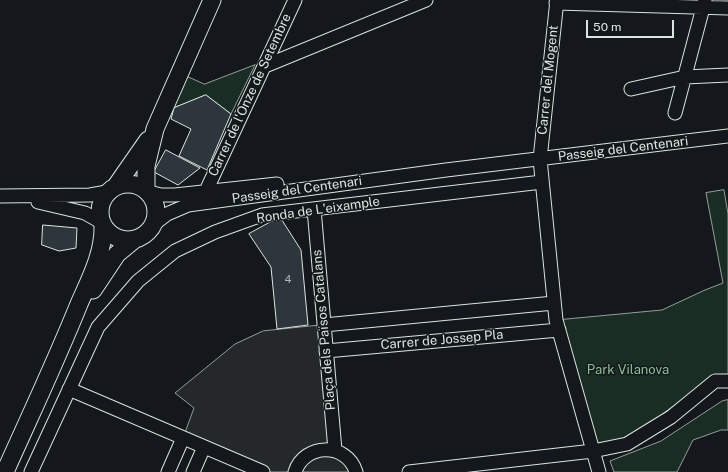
<!DOCTYPE html>
<html>
<head>
<meta charset="utf-8">
<style>
	body { margin:0 }
	#map { position:relative; width:728px; height:472px; overflow:hidden; background:#14181c; font-family:"Public Sans",sans-serif }
	canvas { display:block }
	.scale { position:absolute; left:586px; top:20px; width:88px; height:18px; box-sizing:border-box; border:2px solid #d8e6dc; border-top:0; padding-left:5px; font-size:12px; line-height:14px; white-space:nowrap; color:#d8e6dc; -webkit-text-stroke:3px #14181c; paint-order:stroke }
</style>
</head>
<body>
<div id="map">
<canvas width="728" height="472"></canvas>
<div class="scale">50 m</div>
</div>
<script>
const ctx = document.querySelector('canvas').getContext('2d');
ctx.lineJoin = 'round';
function fillPath(path, color) { ctx.fillStyle = color; ctx.fill(path, 'evenodd'); }
function strokePath(path, color, width, dash) { ctx.strokeStyle = color; ctx.lineWidth = width; ctx.lineCap = dash ? 'butt' : 'round'; ctx.setLineDash(dash || []); ctx.stroke(path); }
function drawText(font, color, halo, rows, align = 'center') {
  ctx.font = font + ' "Public Sans",sans-serif'; ctx.lineWidth = 3; ctx.setLineDash([]); ctx.textBaseline = 'middle'; ctx.strokeStyle = halo; ctx.fillStyle = color; for (const [text, x, y, turn = 0] of rows) {
    ctx.save(); ctx.translate(x, y); ctx.rotate((+turn || 0) * Math.PI / 180); ctx.textAlign = isNaN(turn) ? turn : align; if (halo) ctx.strokeText(text, 0, 0); ctx.fillText(text, 0, 0); ctx.restore();
  }
}
const green = new Path2D(`
	M 255,65 L 231,114 L 206,95 L 169,110 L 184,75 L 204,84 Z
	M 724,190 L 728,214 L 728,376 L 718,376 L 676,404 L 630,438 L 600,446 L 588,435 L 556,320 L 662,310 L 705,290 L 723,283 L 706,193 Z
	M 728,400 L 728,430 L 721,430 L 693,440 L 677,472 L 614,472 L 610,461 L 661,441 L 722,401 Z`);
fillPath(green, '#1a2d24');
strokePath(green, '#939e99', 1);
const parking = new Path2D(`
	M 324,325 L 335,450 L 351,472 L 263,472 L 183,438 L 194,408 L 175,393 L 235,344 L 263,331 Z`);
fillPath(parking, '#24282b');
strokePath(parking, '#939e99', 1);
const building = new Path2D(`
	M 206,95 L 231,114 L 207,170 L 179,156 L 191,129 L 171,119 L 174,108 Z
	M 166,150 L 200,168 L 178,185 L 154,172 Z
	M 280,217 L 301,250 L 308,325 L 277,329 L 271,267 L 249,234 Z
	M 43,225 L 77,228 L 76,248 L 59,251 L 42,245 Z`);
fillPath(building, '#2c363c');
strokePath(building, '#d8e6dc', 1);
const minor = new Path2D(`
	M 557,0 L 540,159 L 556,320 L 599,472
	M 556,3 L 728,8
	M 265,66 L 426,0
	M 631,89 L 685,77 L 728,75
	M 675,113 L 705,0
	M 206,191 L 295,0
	M 149,192 L 161,195 L 175,195 L 277,184
	M 0,196 L 90,195 L 107,192
	M 38,202 L 85,213 L 101,222
	M 314,209 L 335,450
	M 154,224 L 167,214 L 188,205 L 446,170 L 728,136
	M 324,325 L 554,303
	M 326,351 L 559,330
	M 69,389 L 263,472
	M 31,472 L 98,327 L 138,281 L 175,251 L 215,232 L 262,215 L 542,182
	M 168,472 L 183,438
	M 193,472 L 204,447
	M 295,472 C 304,443 347,442 356,472
	M 409,472 L 593,451 L 627,444 L 671,417 L 715,381 L 728,381`);
const major = new Path2D(`
	M100 212a28 28 0 1 1 56 0a28 28 0 1 1-56 0Z
	M 116,186 L 148,140
	M 146,189 L 146,166 L 155,129 L 212,0
	M 93,290 L 117,254 L 134,240
	M 5,472 C 30,416 56,361 79,304 C 90,279 104,253 103,225`);
strokePath(minor, '#d8e6dc', 15);
strokePath(major, '#d8e6dc', 19);
strokePath(minor, '#14181c', 13);
strokePath(major, '#14181c', 17);
drawText('11px', '#adbab4', null, [
	["4",288,280]
]);
drawText('13px', '#d8e6dc', '#14181c', [
	["Carrer del Mogent",548,80,-84],
	["Carrer de l'Onze de Setembre",250,95,-65],
	["Passeig del Centenari",623,149,-7],
	["Passeig del Centenari",297,190,-8],
	["Ronda de L'eixample",318,210,-8],
	["Plaça dels Països Catalans",324,330,-95],
	["Carrer de Jossep Pla",442,340,-5]
]);
drawText('13px', '#8ac095', '#14181c', [
	["Park Vilanova",628,370]
]);
</script>
</body>
</html>
